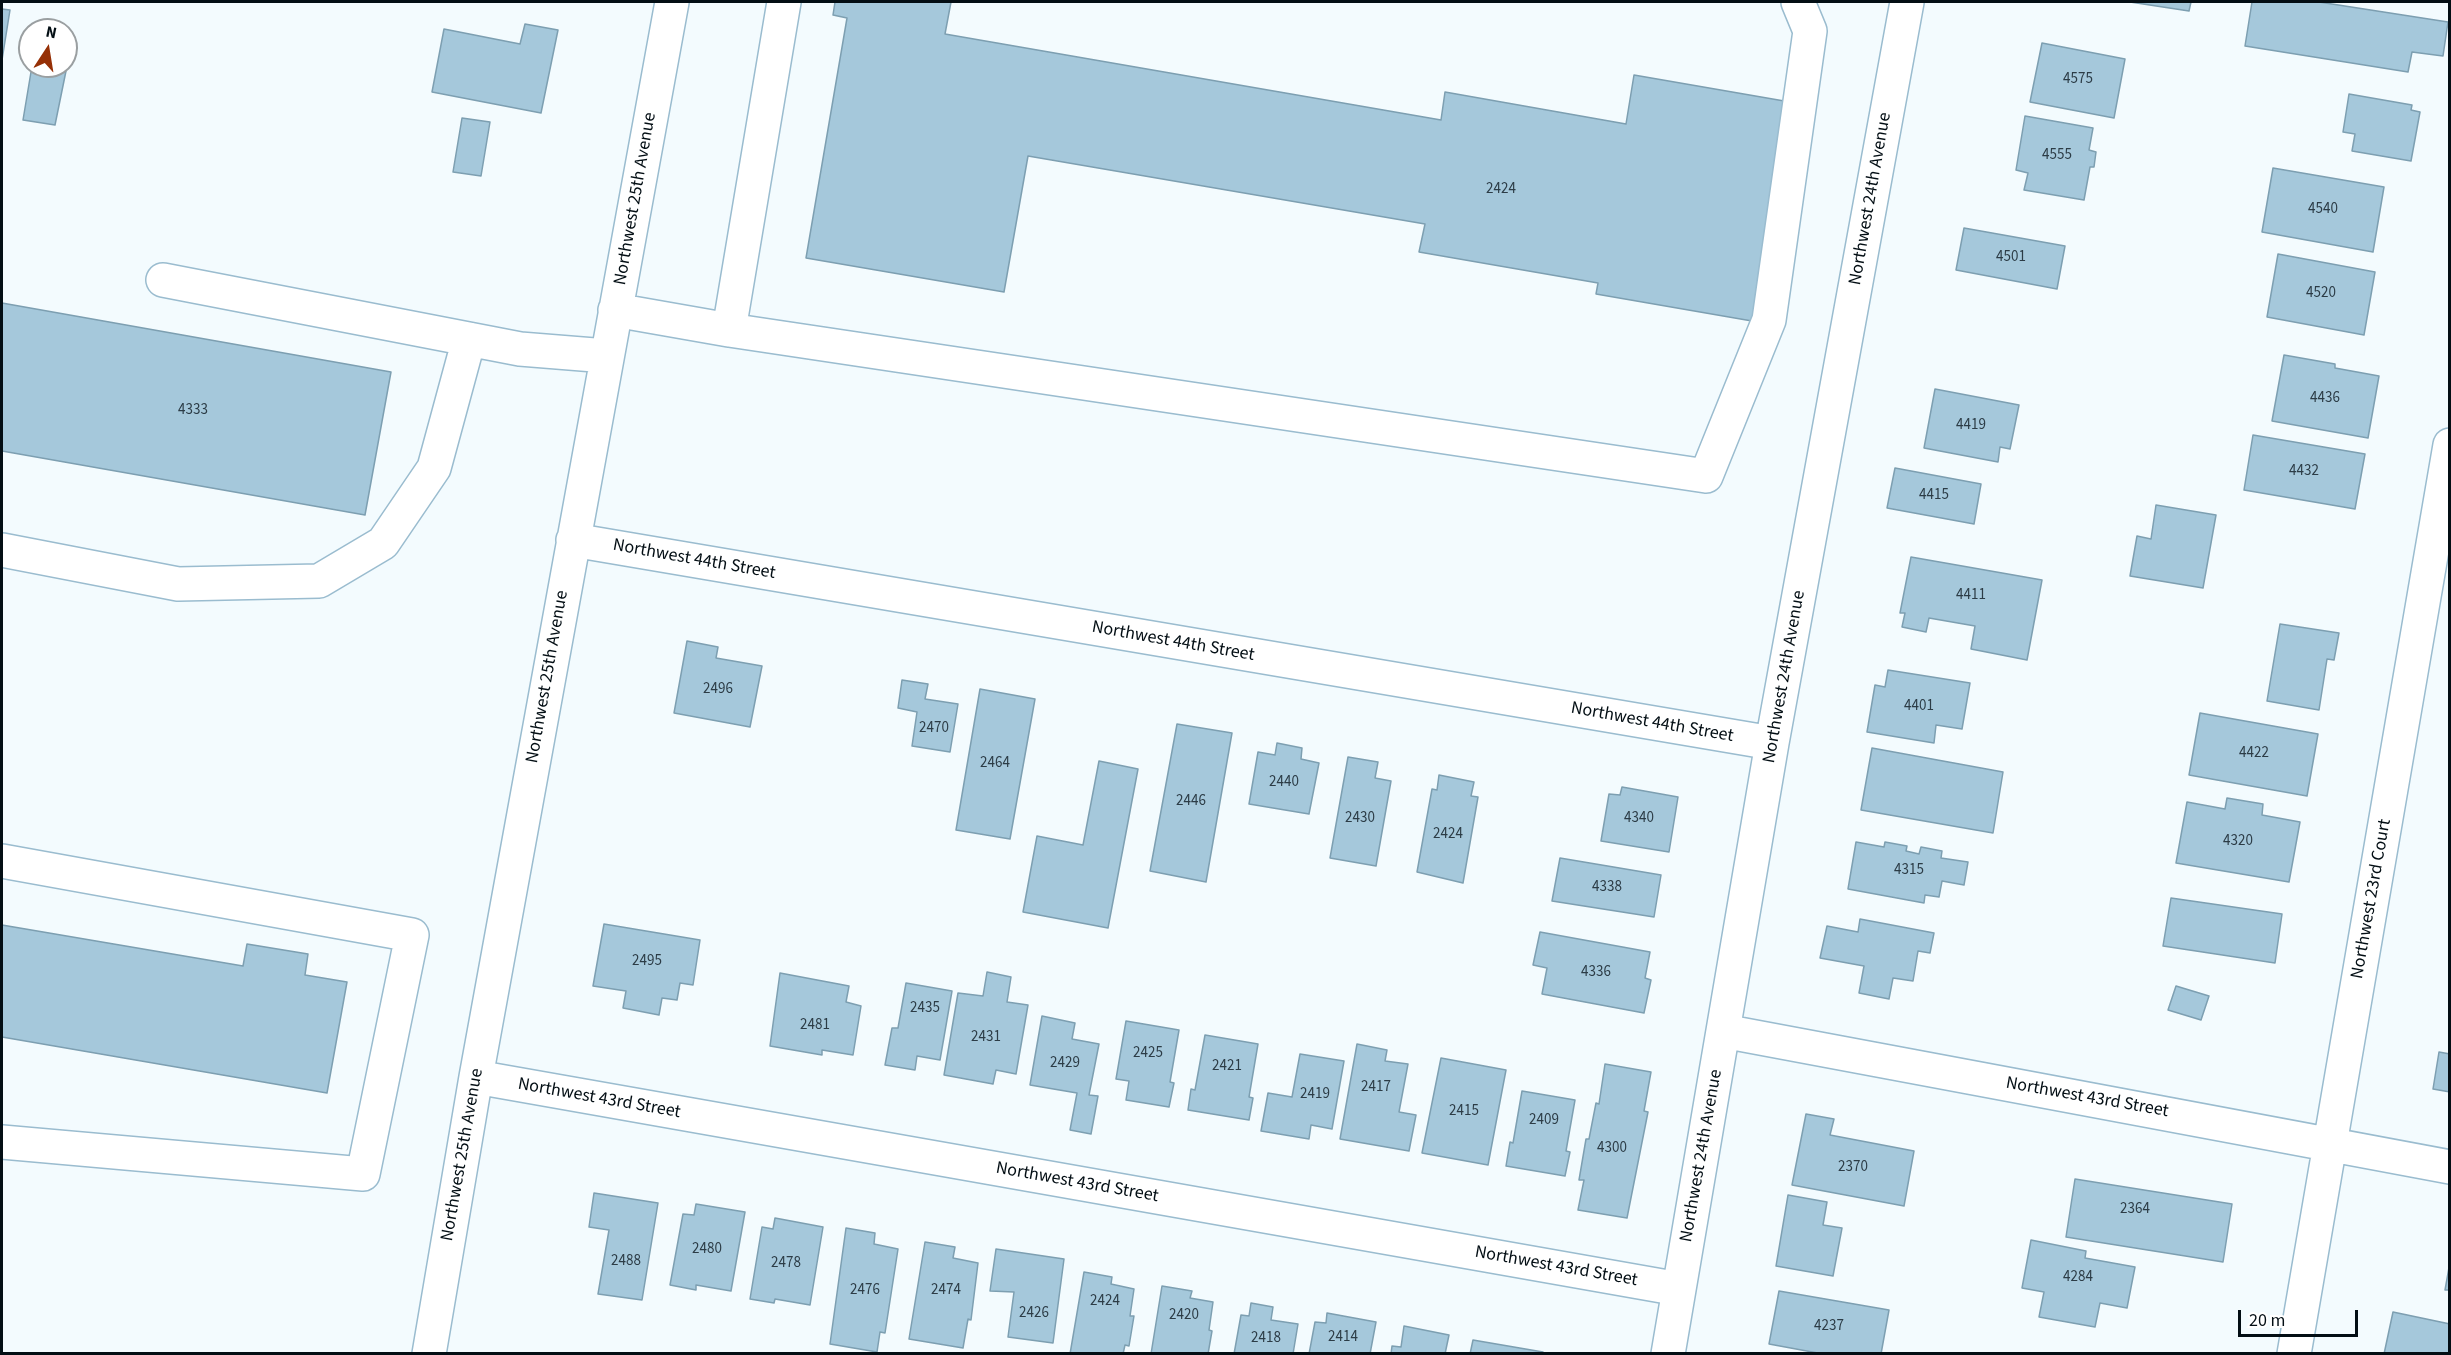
<!DOCTYPE html>
<html>
<head>
<meta charset="utf-8">
<style>
	body { margin:0 }
	#map { position:relative; width:2451px; height:1355px; overflow:hidden; background:#f3fbfe; font-family:"Source Sans 3",sans-serif }
	canvas { display:block }
	.frame { position:absolute; inset:0; border:3px solid #030e14; pointer-events:none }
	.north { position:absolute; left:18px; top:18px; width:60px; height:60px; box-sizing:border-box; background:#fff; border:2px solid #9a9fa1; border-radius:50%; rotate:12deg; font-size:16px; font-weight:700; line-height:24px; text-align:center; color:#030e14 }
	.north::after { content:''; display:block; margin:auto; width:21px; height:27px; background:#963006; clip-path:polygon(50% 0,100% 100%,50% 72%,0 100%) }
	.scale { position:absolute; left:2238px; top:1310px; width:120px; height:27px; box-sizing:border-box; border:3px solid #030e14; border-top:0; padding-left:8px; font-size:18px; line-height:21px; white-space:nowrap; color:#030e14; -webkit-text-stroke:4px #fff; paint-order:stroke }
</style>
</head>
<body>
<div id="map">
<canvas width="2451" height="1355"></canvas>
<div class="frame"></div>
<div class="north">N</div>
<div class="scale">20 m</div>
</div>
<script>
const ctx = document.querySelector('canvas').getContext('2d');
ctx.lineJoin = 'round';
function fillPath(path, color) { ctx.fillStyle = color; ctx.fill(path, 'evenodd'); }
function strokePath(path, color, width, dash) { ctx.strokeStyle = color; ctx.lineWidth = width; ctx.lineCap = dash ? 'butt' : 'round'; ctx.setLineDash(dash || []); ctx.stroke(path); }
function drawText(font, color, halo, rows, align = 'center') {
  ctx.font = font + ' "Source Sans 3",sans-serif'; ctx.lineWidth = 5; ctx.setLineDash([]); ctx.textBaseline = 'middle'; ctx.strokeStyle = halo; ctx.fillStyle = color; for (const [text, x, y, turn = 0] of rows) {
    ctx.save(); ctx.translate(x, y); ctx.rotate((+turn || 0) * Math.PI / 180); ctx.textAlign = isNaN(turn) ? turn : align; if (halo) ctx.strokeText(text, 0, 0); ctx.fillText(text, 0, 0); ctx.restore();
  }
}
const building = new Path2D(`
	M 835,2 L 951,2 L 945,34 L 1441,120 L 1445,92 L 1626,124 L 1634,75 L 1790,102 L 1752,321 L 1596,294 L 1598,283 L 1419,252 L 1425,224 L 1028,156 L 1004,292 L 806,258 L 847,18 L 833,15 Z
	M 2130,2 L 2191,2 L 2189,11 Z
	M 2252,2 L 2319,2 L 2448,22 L 2443,56 L 2412,52 L 2408,72 L 2245,46 Z
	M 2,9 L 10,10 L 2,60 Z
	M 525,24 L 558,30 L 541,113 L 432,92 L 444,29 L 520,44 Z
	M 2042,43 L 2125,59 L 2114,118 L 2030,102 Z
	M 32,66 L 66,71 L 55,125 L 23,120 Z
	M 2349,94 L 2412,105 L 2411,110 L 2420,112 L 2411,161 L 2352,151 L 2355,134 L 2343,132 Z
	M 2025,116 L 2093,128 L 2089,150 L 2096,152 L 2094,167 L 2090,167 L 2084,200 L 2024,190 L 2028,173 L 2016,170 Z
	M 462,118 L 490,122 L 481,176 L 453,172 Z
	M 2273,168 L 2384,187 L 2373,252 L 2262,232 Z
	M 1964,228 L 2065,246 L 2057,289 L 1956,270 Z
	M 2278,254 L 2375,272 L 2364,335 L 2267,317 Z
	M 2,303 L 391,372 L 365,515 L 2,451 Z
	M 2284,355 L 2335,364 L 2335,368 L 2379,376 L 2368,438 L 2272,421 Z
	M 1935,389 L 2019,405 L 2010,449 L 2000,447 L 1998,462 L 1924,448 Z
	M 2253,435 L 2365,454 L 2355,509 L 2244,490 Z
	M 1895,468 L 1981,484 L 1974,524 L 1887,508 Z
	M 2156,505 L 2216,515 L 2203,588 L 2130,576 L 2137,536 L 2151,539 Z
	M 1911,557 L 2042,580 L 2027,660 L 1971,649 L 1975,626 L 1929,618 L 1926,632 L 1902,627 L 1905,613 L 1900,613 Z
	M 2280,624 L 2339,633 L 2334,660 L 2327,659 L 2319,710 L 2267,701 Z
	M 687,641 L 718,647 L 716,658 L 762,666 L 750,727 L 674,713 Z
	M 1888,670 L 1970,683 L 1962,729 L 1936,725 L 1934,743 L 1867,732 L 1875,685 L 1885,687 Z
	M 902,680 L 928,684 L 925,699 L 958,704 L 950,752 L 912,746 L 917,712 L 898,708 Z
	M 980,689 L 1035,699 L 1010,839 L 956,830 Z
	M 2200,713 L 2318,734 L 2307,796 L 2189,775 Z
	M 1177,724 L 1232,733 L 1206,882 L 1150,871 Z
	M 1277,743 L 1302,748 L 1301,759 L 1319,763 L 1309,814 L 1249,804 L 1258,752 L 1275,755 Z
	M 1872,748 L 2003,772 L 1993,833 L 1861,810 Z
	M 1348,757 L 1378,762 L 1375,778 L 1391,781 L 1376,866 L 1330,858 Z
	M 1099,761 L 1138,769 L 1108,928 L 1023,912 L 1037,836 L 1083,845 Z
	M 1439,775 L 1474,782 L 1471,796 L 1478,797 L 1463,883 L 1417,872 L 1432,789 L 1437,790 Z
	M 1622,787 L 1678,797 L 1669,852 L 1601,841 L 1609,794 L 1620,795 Z
	M 2227,798 L 2263,804 L 2262,815 L 2300,822 L 2289,882 L 2176,863 L 2187,802 L 2225,809 Z
	M 1856,842 L 1884,847 L 1885,842 L 1907,846 L 1906,851 L 1919,854 L 1921,847 L 1942,851 L 1941,858 L 1968,862 L 1964,885 L 1942,881 L 1939,897 L 1925,895 L 1924,903 L 1848,889 Z
	M 1560,858 L 1661,875 L 1654,917 L 1552,901 Z
	M 2171,898 L 2282,914 L 2275,963 L 2163,946 Z
	M 1860,919 L 1934,933 L 1930,953 L 1918,951 L 1913,981 L 1893,978 L 1889,999 L 1859,993 L 1864,966 L 1820,958 L 1827,926 L 1858,932 Z
	M 604,924 L 700,940 L 693,985 L 680,983 L 677,1000 L 662,998 L 659,1015 L 623,1008 L 626,991 L 593,986 Z
	M 2,925 L 243,966 L 247,944 L 308,954 L 305,975 L 347,982 L 327,1093 L 2,1037 Z
	M 1540,932 L 1650,952 L 1645,978 L 1651,980 L 1644,1013 L 1542,994 L 1547,968 L 1533,965 Z
	M 987,972 L 1011,977 L 1007,1002 L 1028,1005 L 1016,1074 L 996,1070 L 993,1084 L 944,1075 L 958,993 L 983,996 Z
	M 780,973 L 849,986 L 846,1002 L 861,1006 L 853,1055 L 822,1050 L 822,1055 L 770,1046 Z
	M 906,983 L 952,991 L 940,1060 L 917,1056 L 915,1070 L 885,1065 L 892,1028 L 898,1028 Z
	M 2176,986 L 2209,996 L 2201,1020 L 2168,1010 Z
	M 1042,1016 L 1075,1023 L 1072,1039 L 1099,1044 L 1089,1095 L 1098,1096 L 1091,1134 L 1070,1130 L 1077,1093 L 1030,1085 Z
	M 1126,1021 L 1179,1030 L 1170,1082 L 1174,1083 L 1169,1107 L 1126,1100 L 1129,1081 L 1116,1079 Z
	M 1205,1035 L 1258,1044 L 1249,1097 L 1253,1098 L 1249,1120 L 1188,1110 L 1191,1089 L 1195,1090 Z
	M 1357,1044 L 1387,1050 L 1385,1061 L 1408,1064 L 1399,1112 L 1416,1115 L 1409,1151 L 1340,1139 Z
	M 2439,1052 L 2450,1054 L 2450,1092 L 2433,1089 Z
	M 1300,1054 L 1344,1061 L 1332,1129 L 1311,1125 L 1309,1139 L 1261,1131 L 1268,1093 L 1292,1097 Z
	M 1441,1058 L 1506,1070 L 1488,1165 L 1422,1153 Z
	M 1605,1064 L 1651,1072 L 1644,1111 L 1648,1112 L 1627,1218 L 1578,1210 L 1584,1180 L 1579,1180 L 1586,1139 L 1589,1139 L 1596,1103 L 1599,1104 Z
	M 1522,1091 L 1575,1100 L 1566,1151 L 1570,1152 L 1565,1176 L 1506,1166 L 1510,1142 L 1513,1143 Z
	M 1806,1114 L 1834,1119 L 1830,1135 L 1914,1151 L 1904,1206 L 1792,1185 Z
	M 2075,1179 L 2232,1204 L 2223,1262 L 2066,1237 Z
	M 594,1193 L 658,1203 L 642,1300 L 598,1294 L 609,1230 L 589,1227 Z
	M 1788,1195 L 1827,1202 L 1823,1225 L 1842,1228 L 1833,1276 L 1776,1266 Z
	M 696,1204 L 745,1212 L 731,1291 L 696,1285 L 696,1290 L 670,1285 L 683,1214 L 694,1215 Z
	M 775,1218 L 823,1227 L 810,1305 L 775,1299 L 774,1303 L 750,1299 L 762,1227 L 773,1229 Z
	M 846,1228 L 875,1233 L 874,1244 L 898,1249 L 885,1333 L 880,1332 L 877,1352 L 830,1344 Z
	M 2031,1240 L 2086,1251 L 2085,1258 L 2135,1267 L 2127,1308 L 2100,1303 L 2095,1327 L 2039,1317 L 2044,1292 L 2022,1288 Z
	M 925,1242 L 955,1247 L 953,1258 L 978,1263 L 971,1320 L 968,1319 L 963,1348 L 909,1339 Z
	M 996,1249 L 1064,1259 L 1053,1343 L 1008,1337 L 1014,1292 L 990,1291 Z
	M 2450,1262 L 2450,1290 L 2445,1290 Z
	M 1084,1272 L 1112,1277 L 1111,1284 L 1134,1289 L 1130,1316 L 1134,1316 L 1129,1346 L 1125,1345 L 1123,1354 L 1070,1354 Z
	M 1162,1286 L 1192,1291 L 1190,1298 L 1213,1302 L 1209,1330 L 1212,1331 L 1208,1354 L 1151,1354 Z
	M 1779,1291 L 1889,1310 L 1881,1354 L 1823,1354 L 1769,1344 Z
	M 1251,1303 L 1273,1307 L 1271,1320 L 1298,1324 L 1293,1354 L 1234,1354 L 1241,1315 L 1249,1316 Z
	M 2393,1312 L 2450,1324 L 2450,1354 L 2384,1354 Z
	M 1327,1313 L 1376,1322 L 1370,1354 L 1309,1354 L 1315,1322 L 1326,1323 Z
	M 1404,1326 L 1449,1335 L 1445,1354 L 1391,1354 L 1392,1346 L 1401,1347 Z
	M 1473,1340 L 1543,1352 L 1542,1354 L 1470,1354 Z`);
fillPath(building, '#a5c8db');
strokePath(building, '#7d9fb1', 1.5);
const minor = new Path2D(`
	M 163,280 L 520,349 L 607,356
	M 615,310 L 729,330 L 1706,476 L 1769,320 L 1810,31 L 1798,2
	M 729,330 L 784,2
	M 573,540 L 1772,743
	M 2,550 L 178,584 L 319,581 L 383,543 L 434,468 L 469,339
	M 2,861 L 412,935 L 363,1174 L 2,1142
	M 1723,1031 L 2450,1167
	M 476,1077 L 1679,1289
	M 429,1354 L 476,1077 L 672,2
	M 1668,1354 L 1772,743 L 1907,2
	M 2294,1354 L 2450,445`);
strokePath(minor, '#9abccf', 36);
strokePath(minor, '#fff', 33);
drawText('15px', '#2c3c46', null, [
	["4575",2078,80],
	["4555",2057,156],
	["2424",1501,190],
	["4540",2323,210],
	["4501",2011,258],
	["4520",2321,294],
	["4436",2325,399],
	["4333",193,411],
	["4419",1971,426],
	["4432",2304,472],
	["4415",1934,496],
	["4411",1971,596],
	["2496",718,690],
	["4401",1919,707],
	["2470",934,729],
	["4422",2254,754],
	["2464",995,764],
	["2440",1284,783],
	["2446",1191,802],
	["2430",1360,819],
	["4340",1639,819],
	["2424",1448,835],
	["4320",2238,842],
	["4315",1909,871],
	["4338",1607,888],
	["2495",647,962],
	["4336",1596,973],
	["2435",925,1009],
	["2481",815,1026],
	["2431",986,1038],
	["2425",1148,1054],
	["2429",1065,1064],
	["2421",1227,1067],
	["2417",1376,1088],
	["2419",1315,1095],
	["2415",1464,1112],
	["2409",1544,1121],
	["4300",1612,1149],
	["2370",1853,1168],
	["2364",2135,1210],
	["2480",707,1250],
	["2488",626,1262],
	["2478",786,1264],
	["4284",2078,1278],
	["2476",865,1291],
	["2474",946,1291],
	["2424",1105,1302],
	["2426",1034,1314],
	["2420",1184,1316],
	["4237",1829,1327],
	["2414",1343,1338],
	["2418",1266,1339]
]);
drawText('18px', '#030e14', '#fff', [
	["Northwest 25th Avenue",636,199,-80],
	["Northwest 24th Avenue",1871,199,-80],
	["Northwest 44th Street",694,560,10],
	["Northwest 44th Street",1173,642,10],
	["Northwest 25th Avenue",548,677,-80],
	["Northwest 24th Avenue",1785,677,-80],
	["Northwest 44th Street",1652,723,10],
	["Northwest 23rd Court",2372,899,-80],
	["Northwest 43rd Street",2087,1098,10],
	["Northwest 43rd Street",599,1099,10],
	["Northwest 25th Avenue",463,1155,-80],
	["Northwest 24th Avenue",1702,1156,-80],
	["Northwest 43rd Street",1077,1183,10],
	["Northwest 43rd Street",1556,1267,10]
]);
</script>
</body>
</html>
